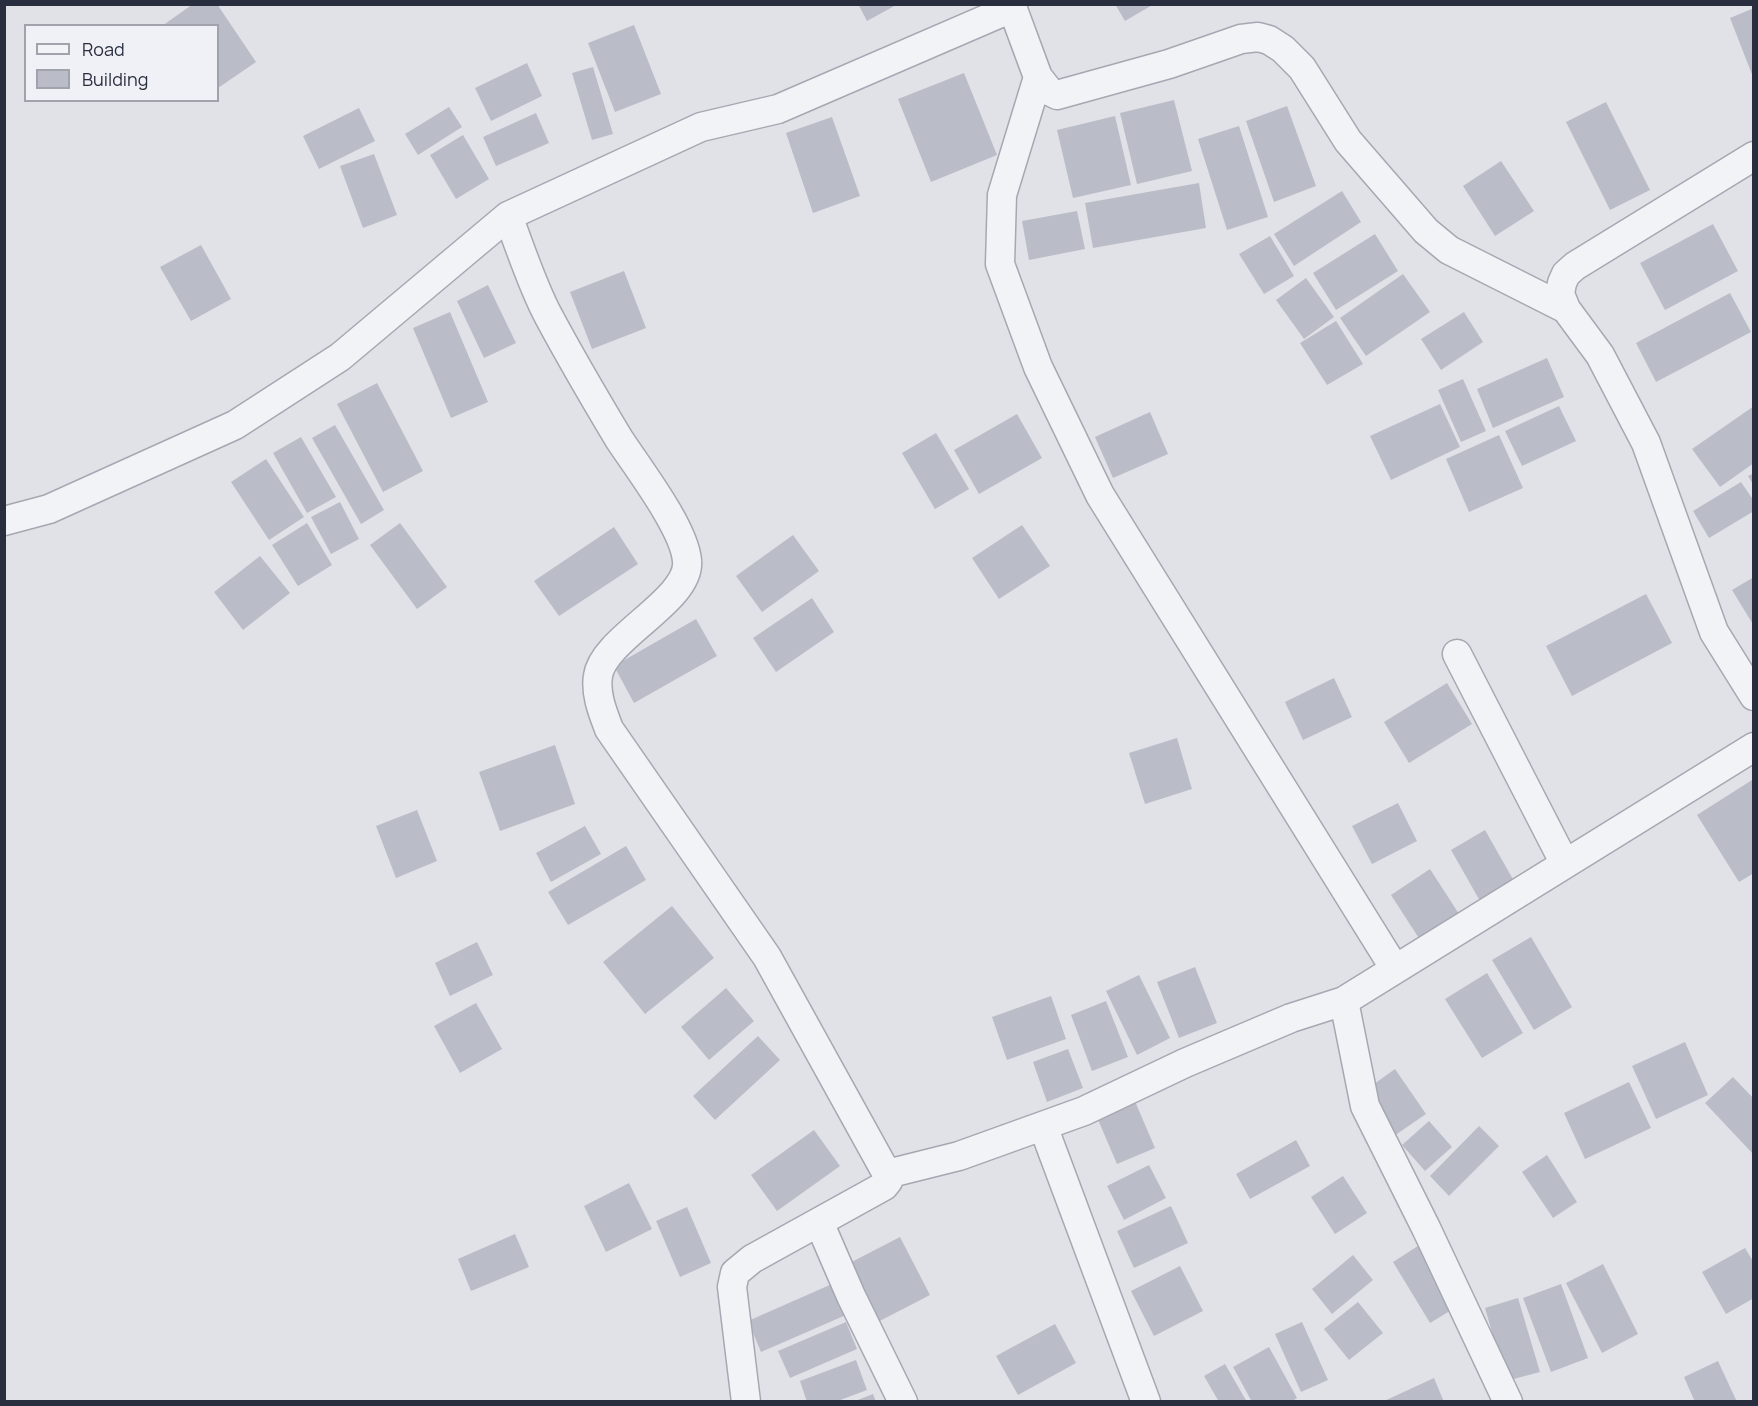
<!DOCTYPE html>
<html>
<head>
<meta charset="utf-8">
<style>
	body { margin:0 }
	#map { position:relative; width:1758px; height:1406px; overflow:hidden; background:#e0e2e8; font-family:Manrope,sans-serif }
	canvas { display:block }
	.frame { position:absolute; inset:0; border:6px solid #292e3e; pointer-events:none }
	.legend { position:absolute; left:24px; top:24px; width:195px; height:78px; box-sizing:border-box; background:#eff1f6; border:2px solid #a0a3ac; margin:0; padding:8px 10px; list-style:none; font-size:18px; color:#292e3e }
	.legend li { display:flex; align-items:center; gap:12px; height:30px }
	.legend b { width:30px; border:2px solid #a0a3ac }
</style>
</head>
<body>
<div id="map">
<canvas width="1758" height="1406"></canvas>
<div class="frame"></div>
<ul class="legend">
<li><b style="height:8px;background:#f2f3f6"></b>Road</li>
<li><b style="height:16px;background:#babdc7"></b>Building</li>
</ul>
</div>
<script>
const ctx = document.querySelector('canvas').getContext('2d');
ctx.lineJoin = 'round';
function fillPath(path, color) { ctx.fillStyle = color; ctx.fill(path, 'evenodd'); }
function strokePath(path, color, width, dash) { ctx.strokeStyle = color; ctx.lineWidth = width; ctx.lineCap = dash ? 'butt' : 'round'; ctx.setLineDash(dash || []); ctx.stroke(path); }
fillPath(new Path2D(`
	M 193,4 L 217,4 L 256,62 L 218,88 L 218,26 L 162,26 Z
	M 858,4 L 898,4 L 867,21 Z
	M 1115,4 L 1154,4 L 1125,21 Z
	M 1754,8 L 1754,77 L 1753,77 L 1730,18 Z
	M 634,25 L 661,94 L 615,112 L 588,43 Z
	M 527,63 L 542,96 L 491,121 L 475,88 Z
	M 593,67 L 613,134 L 592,140 L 572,73 Z
	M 964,73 L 997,155 L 931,182 L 898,99 Z
	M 1174,100 L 1192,171 L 1137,184 L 1120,113 Z
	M 1606,102 L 1650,190 L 1610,210 L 1566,122 Z
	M 1287,106 L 1316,186 L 1274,202 L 1246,121 Z
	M 449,107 L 462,127 L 418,155 L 405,134 Z
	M 359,108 L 375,141 L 319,169 L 303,136 Z
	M 536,113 L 549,143 L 496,166 L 483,137 Z
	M 1115,116 L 1131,185 L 1073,198 L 1057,130 Z
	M 832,117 L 860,196 L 813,213 L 786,133 Z
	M 1239,126 L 1268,217 L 1227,230 L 1198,139 Z
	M 463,135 L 489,179 L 456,199 L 430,155 Z
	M 374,154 L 397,215 L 363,228 L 340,166 Z
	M 1501,161 L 1534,211 L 1495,236 L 1463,186 Z
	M 1199,183 L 1206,228 L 1093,248 L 1085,203 Z
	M 1342,191 L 1361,222 L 1294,266 L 1274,234 Z
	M 1077,211 L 1085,249 L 1029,260 L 1022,221 Z
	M 1713,224 L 1738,271 L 1665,310 L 1640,263 Z
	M 1375,234 L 1398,271 L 1336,310 L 1313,273 Z
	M 1270,236 L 1294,276 L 1264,294 L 1239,254 Z
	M 201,245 L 231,299 L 191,321 L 160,267 Z
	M 624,271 L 646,328 L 592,349 L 570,292 Z
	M 1403,274 L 1430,312 L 1366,356 L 1340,318 Z
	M 1306,278 L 1334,317 L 1304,339 L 1276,300 Z
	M 488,285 L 516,343 L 484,358 L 457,301 Z
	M 1730,293 L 1751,332 L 1656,382 L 1636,343 Z
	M 450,312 L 488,402 L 451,418 L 413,328 Z
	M 1464,312 L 1483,342 L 1441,370 L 1421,339 Z
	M 1336,321 L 1363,364 L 1327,385 L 1300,343 Z
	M 1547,358 L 1564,397 L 1493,428 L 1477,389 Z
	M 1463,379 L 1486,431 L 1461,442 L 1438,390 Z
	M 377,383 L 423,471 L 383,492 L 337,404 Z
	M 1440,404 L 1460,447 L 1391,480 L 1370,436 Z
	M 1559,406 L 1576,441 L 1522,466 L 1505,431 Z
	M 1754,406 L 1754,463 L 1720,487 L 1692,449 Z
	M 1150,412 L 1168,454 L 1113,478 L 1095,437 Z
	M 1017,414 L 1042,458 L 979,494 L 954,450 Z
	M 335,425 L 384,510 L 361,524 L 312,438 Z
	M 936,433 L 969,489 L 935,509 L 902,453 Z
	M 1499,435 L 1523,488 L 1469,512 L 1446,459 Z
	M 301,437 L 336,497 L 307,513 L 273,453 Z
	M 266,459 L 304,517 L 269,540 L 231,482 Z
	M 1754,473 L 1754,486 L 1748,476 Z
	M 1741,482 L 1754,501 L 1754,511 L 1709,538 L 1693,511 Z
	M 340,502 L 359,539 L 331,554 L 311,517 Z
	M 307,523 L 332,565 L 298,586 L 272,545 Z
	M 400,523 L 447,587 L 417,609 L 370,545 Z
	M 1022,525 L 1050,566 L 999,599 L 972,558 Z
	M 614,527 L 638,564 L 559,616 L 534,581 Z
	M 793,535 L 819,571 L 762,612 L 736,576 Z
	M 260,556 L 290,593 L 243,630 L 214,592 Z
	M 1754,577 L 1754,626 L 1732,590 Z
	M 1646,594 L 1672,643 L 1572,696 L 1546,646 Z
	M 812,598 L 834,632 L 776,672 L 753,638 Z
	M 696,619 L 717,656 L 634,703 L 614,666 Z
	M 1334,678 L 1352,717 L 1303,740 L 1285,702 Z
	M 1447,683 L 1472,724 L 1409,763 L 1384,722 Z
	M 1177,738 L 1192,789 L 1145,804 L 1129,753 Z
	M 555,745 L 575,804 L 500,831 L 479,772 Z
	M 1752,780 L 1754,873 L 1739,882 L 1697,815 Z
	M 1398,803 L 1417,841 L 1372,864 L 1352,826 Z
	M 417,810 L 437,861 L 396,878 L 376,826 Z
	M 585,826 L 601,854 L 551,882 L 536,853 Z
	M 1485,830 L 1518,888 L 1484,908 L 1451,850 Z
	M 626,846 L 646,880 L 568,925 L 548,892 Z
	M 1430,869 L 1461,917 L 1422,943 L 1391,895 Z
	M 672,906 L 714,958 L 645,1014 L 603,962 Z
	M 1531,937 L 1572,1007 L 1534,1030 L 1492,960 Z
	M 477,942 L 493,975 L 450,996 L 435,963 Z
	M 1195,967 L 1217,1023 L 1179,1038 L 1157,982 Z
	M 1487,973 L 1523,1033 L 1482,1058 L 1445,999 Z
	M 1139,975 L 1170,1038 L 1137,1055 L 1106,991 Z
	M 726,988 L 754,1021 L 709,1060 L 681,1027 Z
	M 1051,996 L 1066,1039 L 1007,1060 L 992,1017 Z
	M 1106,1001 L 1128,1057 L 1092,1071 L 1071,1015 Z
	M 476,1003 L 502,1049 L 460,1073 L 434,1026 Z
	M 758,1036 L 780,1060 L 715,1120 L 693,1096 Z
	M 1685,1042 L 1708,1095 L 1656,1119 L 1632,1066 Z
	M 1068,1049 L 1083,1088 L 1047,1102 L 1033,1062 Z
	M 1395,1069 L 1426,1114 L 1394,1136 L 1363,1092 Z
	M 1733,1077 L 1754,1099 L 1754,1155 L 1705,1103 Z
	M 1629,1082 L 1651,1128 L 1585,1159 L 1564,1113 Z
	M 1134,1099 L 1155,1148 L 1117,1164 L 1096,1115 Z
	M 1429,1121 L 1452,1147 L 1425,1171 L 1402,1145 Z
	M 1479,1126 L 1499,1146 L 1449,1196 L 1430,1176 Z
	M 814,1130 L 840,1166 L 777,1211 L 751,1175 Z
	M 1296,1140 L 1310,1166 L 1250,1199 L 1236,1174 Z
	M 1547,1155 L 1577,1202 L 1553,1218 L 1522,1172 Z
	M 1149,1165 L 1166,1198 L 1124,1220 L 1107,1186 Z
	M 1343,1176 L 1367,1213 L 1335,1234 L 1311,1197 Z
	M 629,1183 L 652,1229 L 606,1252 L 584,1206 Z
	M 1171,1206 L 1188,1243 L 1134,1268 L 1117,1231 Z
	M 687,1207 L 711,1263 L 680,1277 L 656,1221 Z
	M 515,1234 L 529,1267 L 471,1291 L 458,1259 Z
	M 900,1237 L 930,1295 L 870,1326 L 840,1268 Z
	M 1421,1244 L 1458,1306 L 1430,1323 L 1393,1262 Z
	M 1745,1248 L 1754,1263 L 1754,1298 L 1726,1314 L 1702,1272 Z
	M 1353,1255 L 1373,1280 L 1332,1314 L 1312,1289 Z
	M 1603,1264 L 1638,1334 L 1602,1353 L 1566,1283 Z
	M 1180,1266 L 1203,1311 L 1154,1336 L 1131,1291 Z
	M 832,1284 L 846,1315 L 761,1352 L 748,1321 Z
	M 1561,1284 L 1588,1358 L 1551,1372 L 1523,1298 Z
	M 1518,1298 L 1540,1372 L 1506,1381 L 1485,1308 Z
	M 1358,1302 L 1383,1333 L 1349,1360 L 1324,1329 Z
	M 846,1322 L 857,1349 L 790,1378 L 778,1351 Z
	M 1302,1322 L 1328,1380 L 1301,1392 L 1275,1334 Z
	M 1055,1324 L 1076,1363 L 1018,1395 L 996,1356 Z
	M 1269,1347 L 1297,1398 L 1291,1402 L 1252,1402 L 1233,1367 Z
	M 856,1360 L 867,1390 L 835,1402 L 807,1402 L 800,1381 Z
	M 1718,1361 L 1737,1402 L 1695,1402 L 1684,1377 Z
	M 1225,1364 L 1247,1402 L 1219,1402 L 1204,1376 Z
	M 1434,1378 L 1444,1402 L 1382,1402 Z
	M 873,1394 L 876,1402 L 855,1402 L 855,1401 Z`), '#babdc7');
const street = new Path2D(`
	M 1011,4 L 1038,77 L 1049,91 L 1057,95 L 1169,64 L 1241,39 L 1258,37 L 1269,40 L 1283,49 L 1302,68 L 1348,141 L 1426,231 L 1449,250 L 1566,309
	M 1038,77 L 1002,195 L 1000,264 L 1038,367 L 1100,495 L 1395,969
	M 1754,156 L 1575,266 L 1566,274 L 1562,283 L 1560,294 L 1566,309 L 1600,355 L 1646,443 L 1714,632 L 1754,696
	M 508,216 C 520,247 533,288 549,317 C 571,358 595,399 619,439 C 638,468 685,529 687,561 C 691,600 603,638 598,676 C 595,694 603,713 609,729 L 767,957 L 887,1174 L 888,1181 L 884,1186 L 752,1259 L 735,1273 L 732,1287 L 746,1402
	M 4,521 L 49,509 L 235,425 L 340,357 L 508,216 L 701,127 L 778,109 L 1012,8
	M 1457,654 L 1565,864
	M 1043,1126 L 1146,1402
	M 887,1174 L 959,1156 L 1084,1111 L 1185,1063 L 1291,1018 L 1344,1001
	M 819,1222 L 851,1296 L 903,1402
	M 1508,1402 L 1426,1228 L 1365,1106 L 1344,1001 L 1754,747`);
strokePath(street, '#a5a8b2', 31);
strokePath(street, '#f2f3f6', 28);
</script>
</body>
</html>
